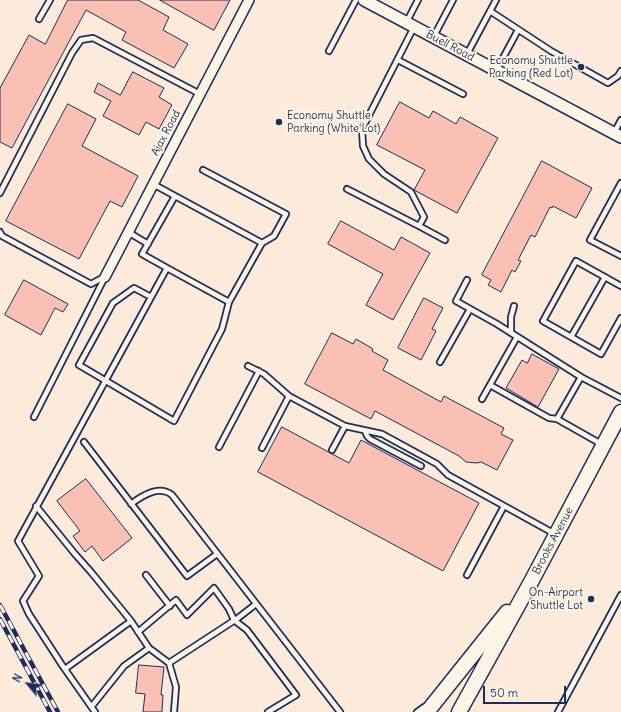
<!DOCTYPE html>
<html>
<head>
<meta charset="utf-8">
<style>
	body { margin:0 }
	#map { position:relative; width:621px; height:712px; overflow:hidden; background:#fceadb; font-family:Delius,sans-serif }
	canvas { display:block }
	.north { position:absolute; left:8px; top:664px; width:40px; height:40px; -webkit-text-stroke:3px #fcf5e5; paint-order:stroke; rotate:299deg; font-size:11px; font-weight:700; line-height:16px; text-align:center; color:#1b2f5e }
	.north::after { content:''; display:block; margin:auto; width:14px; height:18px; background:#1b2f5e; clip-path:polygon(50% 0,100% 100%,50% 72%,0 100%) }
	.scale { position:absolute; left:483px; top:686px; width:83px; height:18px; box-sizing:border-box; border:2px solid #1b2f5e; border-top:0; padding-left:5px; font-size:12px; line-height:14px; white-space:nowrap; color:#1b2f5e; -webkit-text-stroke:3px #fcf5e5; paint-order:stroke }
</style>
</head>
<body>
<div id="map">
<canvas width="621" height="712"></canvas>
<div class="north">N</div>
<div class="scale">50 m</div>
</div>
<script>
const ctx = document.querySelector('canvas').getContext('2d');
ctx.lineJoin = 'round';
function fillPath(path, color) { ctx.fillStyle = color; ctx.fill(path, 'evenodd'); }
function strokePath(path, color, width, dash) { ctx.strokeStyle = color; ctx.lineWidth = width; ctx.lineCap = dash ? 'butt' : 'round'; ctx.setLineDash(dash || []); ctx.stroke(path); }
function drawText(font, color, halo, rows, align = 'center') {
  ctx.font = font + ' Delius,sans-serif'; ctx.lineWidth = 4; ctx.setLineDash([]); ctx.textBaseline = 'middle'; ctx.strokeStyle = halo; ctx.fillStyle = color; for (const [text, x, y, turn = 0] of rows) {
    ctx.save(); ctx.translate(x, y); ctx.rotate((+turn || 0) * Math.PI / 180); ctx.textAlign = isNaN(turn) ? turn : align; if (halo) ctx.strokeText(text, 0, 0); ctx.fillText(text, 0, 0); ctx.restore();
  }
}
const building = new Path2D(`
	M 68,0 L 138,0 L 169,17 L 163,30 L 188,44 L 174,68 L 122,40 L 126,32 L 86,10 L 12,148 L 0,142 L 0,88 L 29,35 L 45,44 Z
	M 160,0 L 230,0 L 214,30 Z
	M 133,72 L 164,88 L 159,97 L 172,105 L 159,129 L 146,122 L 139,135 L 103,116 L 111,101 L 94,92 L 98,83 L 120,95 Z
	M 400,102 L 429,118 L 433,111 L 456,124 L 460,117 L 498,138 L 457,213 L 414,190 L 425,170 L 377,145 Z
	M 68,104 L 96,119 L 82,146 L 138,176 L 122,207 L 110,201 L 79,259 L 6,221 Z
	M 542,161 L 592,188 L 576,218 L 553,206 L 552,208 L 550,207 L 535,237 L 531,235 L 518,260 L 521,261 L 515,272 L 512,270 L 501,292 L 488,285 L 491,280 L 482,275 Z
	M 341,221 L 394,250 L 401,237 L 430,253 L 393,320 L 366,305 L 383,274 L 328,244 Z
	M 24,280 L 68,304 L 63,312 L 55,308 L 41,335 L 5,315 Z
	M 424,298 L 443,308 L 432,329 L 436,331 L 421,360 L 398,348 Z
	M 332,333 L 353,344 L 356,339 L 373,349 L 372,351 L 388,360 L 383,370 L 441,402 L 444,396 L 504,428 L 501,434 L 513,440 L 497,470 L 481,462 L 477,463 L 466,462 L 459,456 L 375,411 L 371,419 L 305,384 Z
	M 532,354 L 559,369 L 538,407 L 506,388 L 522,360 L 527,363 Z
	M 282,427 L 349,463 L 361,440 L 479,503 L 443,571 L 258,472 Z
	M 86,479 L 132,538 L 103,561 L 92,546 L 85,552 L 73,536 L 80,531 L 57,501 Z
	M 139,665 L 164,667 L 161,695 L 163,695 L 162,712 L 143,712 L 145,694 L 136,693 Z`);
fillPath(building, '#fbc0b4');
strokePath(building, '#1b2f5e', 1);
const service = new Path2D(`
	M 490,11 L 551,51 L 608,83 L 618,76 L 621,71
	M 39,19 L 50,0
	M 406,23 L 418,0
	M 414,27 L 362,129 L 363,146 L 369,159 L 384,174 L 411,192 L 424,217 L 419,226 L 445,240
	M 434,36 L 453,0
	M 329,51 L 356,0
	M 467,54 L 496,0
	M 398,60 L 463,94
	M 496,71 L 518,30
	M 614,133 L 621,120
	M 203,170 L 286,214 L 274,236 L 262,243
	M 621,183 L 590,240 L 621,256
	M 153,184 L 175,196
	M 347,189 L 419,226
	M 0,193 L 72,53 L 81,40 L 93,38 L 200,94
	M 0,232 L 2,236 L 91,284 L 104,277
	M 128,232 L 148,244
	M 467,280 L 456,301 L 497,324 L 581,377
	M 621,286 L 576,261 L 543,321 L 601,354 L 621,318
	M 151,297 L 134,288 L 113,303 L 79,365 L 174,421 L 222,329 L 229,302
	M 511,333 L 511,317 L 514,306
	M 571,337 L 605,277
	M 440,362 L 470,309
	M 248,366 L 264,374 L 289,396 L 345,426 L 382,434 L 437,464 L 448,475 L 555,534
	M 490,385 L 549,418 L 557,419
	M 482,399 L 517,337
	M 34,417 L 105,277
	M 365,431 L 367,436 L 370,439 L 421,466
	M 84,442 L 187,576 L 217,554
	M 603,445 L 557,419 L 581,377 L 621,398
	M 219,447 L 259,371
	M 262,448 L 289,396
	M 332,450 L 345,426
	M 131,504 C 143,495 159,485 172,495 L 340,712
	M 36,506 L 75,554 L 91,572 L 131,621 L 149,648 L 169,663 L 176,687 L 174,712
	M 146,575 L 170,606
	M 467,575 L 504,506
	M 138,632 L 176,600 L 187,615 L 214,588 L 229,609 L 234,620 L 247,630 L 296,695 L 268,712
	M 169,663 L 238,618 L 256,604
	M 65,669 L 131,621
	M 92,706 L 124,666 L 149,648
	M 95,712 L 62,665 L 29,614 L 23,601 L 39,576 L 18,541 L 167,268 L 142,254 L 175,196 L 262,243 L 229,302 L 167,268
	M 417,712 L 424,707
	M 558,712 L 621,595`);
const minor = new Path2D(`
	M 105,277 L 249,0`);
const tertiary = new Path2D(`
	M 364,0 L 621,137`);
const primary = new Path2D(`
	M 427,712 L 507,612
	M 459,712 L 531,582 L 621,412`);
strokePath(service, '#1b2f5e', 8);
strokePath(minor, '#1b2f5e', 12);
strokePath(tertiary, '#1b2f5e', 14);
strokePath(primary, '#1b2f5e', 17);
strokePath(service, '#fcf5e5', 4.5);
strokePath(minor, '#fcf5e5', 9);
strokePath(tertiary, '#fcf5e5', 11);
strokePath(primary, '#fcf5e5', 14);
const rail = new Path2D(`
	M 0,605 L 58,712
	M 0,619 L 50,712`);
strokePath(rail, '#1b2f5e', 4.5);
strokePath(rail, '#fcf5e5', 3, [9]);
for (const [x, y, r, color] of [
	[581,67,4,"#1b2f5e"],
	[279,122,4,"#1b2f5e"],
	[591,599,4,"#1b2f5e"]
]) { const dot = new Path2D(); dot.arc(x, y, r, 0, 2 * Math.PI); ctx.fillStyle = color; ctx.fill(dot); strokePath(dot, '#fcf5e5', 1.5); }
drawText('11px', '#1b2f5e', '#fcf5e5', [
	["Buell Road",450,46,28],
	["Ajax Road",166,133,-62],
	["Brooks Avenue",553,541,-62]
]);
drawText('11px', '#1b2f5e', '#fcf5e5', [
	["Economy Shuttle",573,61],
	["Parking (Red Lot)",573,74],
	["Economy Shuttle",287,116,"left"],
	["Parking (White Lot)",287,129,"left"],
	["On-Airport",583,593],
	["Shuttle Lot",583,606]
], 'right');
</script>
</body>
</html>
